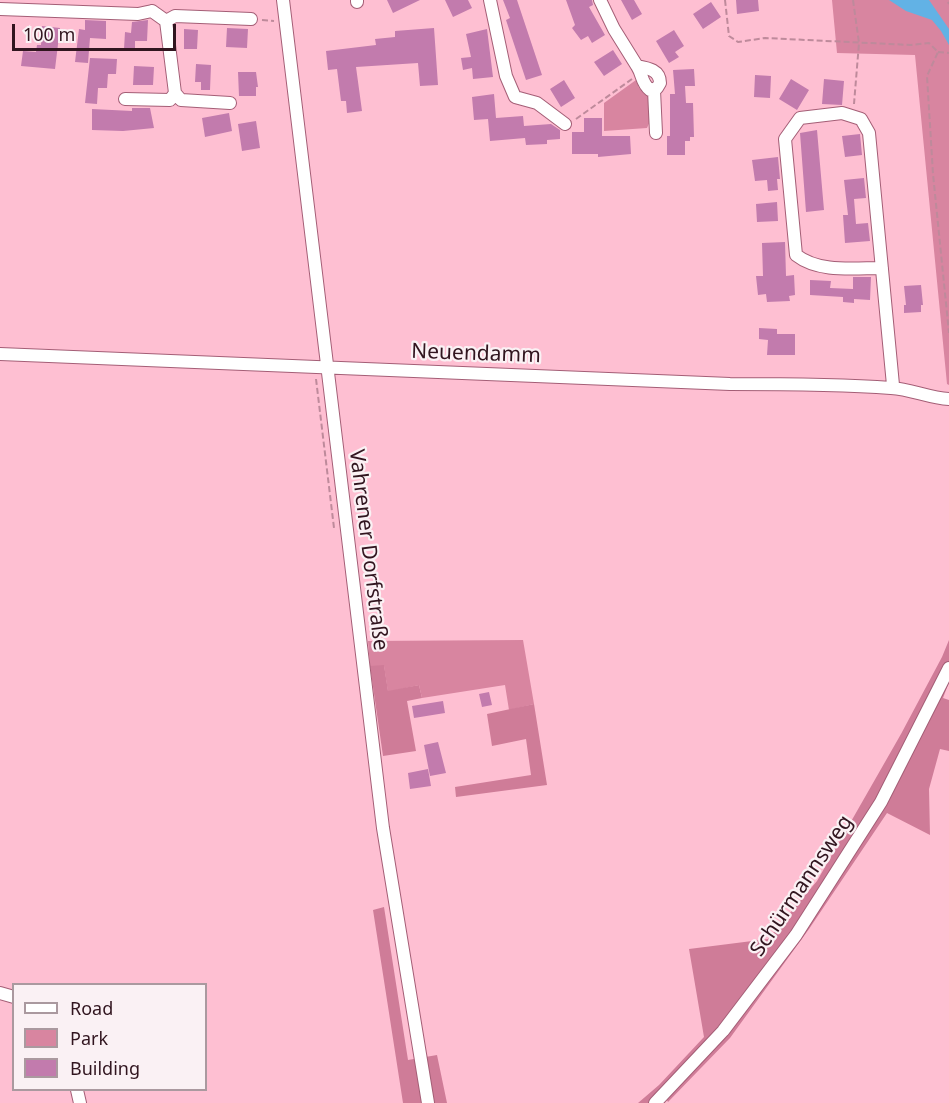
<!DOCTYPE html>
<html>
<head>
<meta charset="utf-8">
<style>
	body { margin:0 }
	#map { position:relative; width:949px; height:1103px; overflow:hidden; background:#febfd2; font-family:"Noto Sans",sans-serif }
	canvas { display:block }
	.legend { position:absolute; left:12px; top:983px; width:195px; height:108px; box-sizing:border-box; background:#faf1f4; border:2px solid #aa999f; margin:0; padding:8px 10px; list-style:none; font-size:18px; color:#31151f }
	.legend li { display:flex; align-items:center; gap:12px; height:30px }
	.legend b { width:30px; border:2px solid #aa999f }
	.scale { position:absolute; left:12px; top:24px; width:164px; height:27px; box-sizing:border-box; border:3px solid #31151f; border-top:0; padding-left:8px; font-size:18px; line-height:21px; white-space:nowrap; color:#31151f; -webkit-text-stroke:4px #faf1f4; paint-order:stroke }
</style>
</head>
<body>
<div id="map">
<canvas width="949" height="1103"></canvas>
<ul class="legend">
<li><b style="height:8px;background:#fff"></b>Road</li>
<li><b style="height:16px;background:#d885a0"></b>Park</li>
<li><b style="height:16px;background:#c27bad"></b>Building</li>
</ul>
<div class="scale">100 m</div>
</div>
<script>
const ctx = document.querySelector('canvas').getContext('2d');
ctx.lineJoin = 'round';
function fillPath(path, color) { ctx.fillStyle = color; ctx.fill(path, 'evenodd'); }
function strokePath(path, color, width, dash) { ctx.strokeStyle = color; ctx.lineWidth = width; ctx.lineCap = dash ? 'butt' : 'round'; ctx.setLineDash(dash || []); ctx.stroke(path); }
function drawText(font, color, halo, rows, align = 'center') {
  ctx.font = font + ' "Noto Sans",sans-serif'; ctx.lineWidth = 4.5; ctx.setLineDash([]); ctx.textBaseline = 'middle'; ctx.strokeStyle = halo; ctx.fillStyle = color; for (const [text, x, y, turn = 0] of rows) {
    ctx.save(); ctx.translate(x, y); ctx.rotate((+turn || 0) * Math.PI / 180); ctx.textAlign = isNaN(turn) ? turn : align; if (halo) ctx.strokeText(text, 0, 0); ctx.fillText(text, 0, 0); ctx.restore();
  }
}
fillPath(new Path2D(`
	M 832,0 L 949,0 L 949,385 L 947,384 L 915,55 L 837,53 Z
	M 636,80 L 639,88 L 649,95 L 651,119 L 647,128 L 604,131 L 604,103 Z
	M 523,640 L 534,704 L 509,710 L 505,685 L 422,698 L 419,685 L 388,692 L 384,666 L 370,666 L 368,641 Z`), '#d885a0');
fillPath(new Path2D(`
	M 949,640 L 949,682 L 943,698 L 949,700 L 949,751 L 940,749 L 929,789 L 930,835 L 887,813 L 809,929 L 730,1038 L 668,1102 L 663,1093 L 651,1103 L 638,1103 L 659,1085 L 704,1037 L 689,949 L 768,939 L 817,881 L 901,734 L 942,657 Z
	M 384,665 L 388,691 L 419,685 L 422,698 L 407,701 L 416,751 L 383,756 L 370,666 Z
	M 534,704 L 547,785 L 456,797 L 455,787 L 531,775 L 526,739 L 492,746 L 487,714 Z
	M 384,907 L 408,1060 L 437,1055 L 447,1103 L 403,1103 L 373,910 Z`), '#cf7c98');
fillPath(new Path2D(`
	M 889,0 L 929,0 L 949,29 L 949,45 L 941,31 L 932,20 L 906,11 Z`), '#62b2e5');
fillPath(new Path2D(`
	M 387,0 L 420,0 L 393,13 Z
	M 445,0 L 468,0 L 472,8 L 453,17 Z
	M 503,0 L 517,0 L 542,75 L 526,80 L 506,20 L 510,18 Z
	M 566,0 L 592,0 L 593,5 L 589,7 L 605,35 L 592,43 L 588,36 L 581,40 L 572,28 L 575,25 Z
	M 621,0 L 634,0 L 642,14 L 632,20 Z
	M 736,0 L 758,0 L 759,11 L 737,14 Z
	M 711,2 L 721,17 L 703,29 L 693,14 Z
	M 85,20 L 106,21 L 106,39 L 90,38 L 88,63 L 75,62 L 79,29 L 85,30 Z
	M 148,20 L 147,41 L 135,41 L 135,49 L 124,49 L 125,32 L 131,33 L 132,22 Z
	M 42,26 L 60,28 L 55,69 L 21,66 L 23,51 L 36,52 L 37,45 L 41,45 Z
	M 227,28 L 248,29 L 247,48 L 226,47 Z
	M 434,28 L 438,85 L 420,86 L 418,63 L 356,67 L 362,111 L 347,113 L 346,101 L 341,101 L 337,69 L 328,70 L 326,51 L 376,45 L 375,39 L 395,37 L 395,31 Z
	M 184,29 L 198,30 L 197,49 L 184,49 Z
	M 487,29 L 493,77 L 473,79 L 472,68 L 463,70 L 461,58 L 471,57 L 466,34 Z
	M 674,30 L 684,46 L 675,52 L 679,57 L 669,63 L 656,41 Z
	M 613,50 L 622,64 L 604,76 L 594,62 Z
	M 90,58 L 117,59 L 116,74 L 108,74 L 107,88 L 98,88 L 97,104 L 85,103 Z
	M 196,64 L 211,65 L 210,90 L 201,90 L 201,82 L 195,82 Z
	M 134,66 L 154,67 L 153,85 L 133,85 Z
	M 694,69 L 695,86 L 685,86 L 686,103 L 693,103 L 694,137 L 690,137 L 690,141 L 685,141 L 685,155 L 667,155 L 667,136 L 670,136 L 670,94 L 675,94 L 673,70 Z
	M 238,72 L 256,72 L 258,87 L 256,87 L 256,96 L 239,96 Z
	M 755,75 L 771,76 L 770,98 L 754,97 Z
	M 791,79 L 809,90 L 797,110 L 779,99 Z
	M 824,79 L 844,81 L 842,105 L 822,104 Z
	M 564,80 L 575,98 L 561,107 L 550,89 Z
	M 494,94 L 496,118 L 523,116 L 524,126 L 551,124 L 560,130 L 560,139 L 547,140 L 547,144 L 526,145 L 525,138 L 490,141 L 488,119 L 474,120 L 472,97 Z
	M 132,108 L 150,108 L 154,128 L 123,131 L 92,130 L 92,109 L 132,111 Z
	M 229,113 L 232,131 L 205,137 L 202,118 Z
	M 584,118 L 602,118 L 602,136 L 630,136 L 631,154 L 598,157 L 598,154 L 572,154 L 572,132 L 584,132 Z
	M 256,121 L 260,148 L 242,151 L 238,124 Z
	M 817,130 L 824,210 L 806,212 L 800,133 Z
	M 860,134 L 862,155 L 845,157 L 842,136 Z
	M 778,157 L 780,179 L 777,179 L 778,190 L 768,191 L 767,180 L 755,181 L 752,160 Z
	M 864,178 L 866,198 L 854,199 L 856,224 L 868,223 L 870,241 L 845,243 L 843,215 L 848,215 L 844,180 Z
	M 777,202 L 778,221 L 757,222 L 756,204 Z
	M 785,242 L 786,276 L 794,275 L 795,295 L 789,296 L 790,301 L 767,302 L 766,294 L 758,295 L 756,276 L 763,276 L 762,243 Z
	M 853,277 L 871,277 L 870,300 L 854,299 L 854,303 L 843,302 L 843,297 L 810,295 L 810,280 L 831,281 L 830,288 L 853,289 Z
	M 921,285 L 923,305 L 921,305 L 921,312 L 904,313 L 904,305 L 906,305 L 904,286 Z
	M 759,328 L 777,329 L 777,334 L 795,334 L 795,355 L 767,355 L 768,340 L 759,339 Z
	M 489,692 L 492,705 L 482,707 L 479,694 Z
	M 443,701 L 445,713 L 414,718 L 412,706 Z
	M 438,742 L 446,773 L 430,776 L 424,745 Z
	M 428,769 L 431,786 L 410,789 L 408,773 Z`), '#c27bad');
const minor = new Path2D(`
	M 283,0 L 383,828 L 428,1103
	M 357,0 L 357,2
	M 490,0 L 506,76 L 515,97 L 537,103 L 565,124
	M 600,0 L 614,29 L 637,66 C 643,75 641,83 650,90 L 657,88 L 660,83 C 660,70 648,68 637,66
	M 0,9 L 138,14 L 152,11
	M 152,11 L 166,21 L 175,93 L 181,100 L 230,103
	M 166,21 L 175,16 L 251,19
	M 654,90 L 656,133
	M 125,99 L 170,100 L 175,93
	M 882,268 C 854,268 819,273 796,255 L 785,139 L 800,118 L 842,113 L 861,119 L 869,133 L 893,385 L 893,388
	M 0,354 L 730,384 C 784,384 837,384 891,388 C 911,389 929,398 949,399
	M 0,993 L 14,997
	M 77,1090 L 80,1103
	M 655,1103 L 723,1031 L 796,935 L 881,802 L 949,668`);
strokePath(minor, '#a45e76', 14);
strokePath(new Path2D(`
	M 725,0 L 729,36 L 738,42 L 765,38 L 911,45 L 929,43 L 938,52 L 927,76 L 933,174 L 949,333
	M 853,0 L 859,43 L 854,104
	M 948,2 L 949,4
	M 262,20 L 274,21
	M 938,52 L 949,53
	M 576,119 L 632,79
	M 316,379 L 334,528`), '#be8a9b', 2, [6, 3]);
strokePath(minor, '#fff', 12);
drawText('21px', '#31151f', '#faf1f4', [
	["Neuendamm",476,354,2],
	["Vahrener Dorfstraße",368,550,83],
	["Schürmannsweg",802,886,-56]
]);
</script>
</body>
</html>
